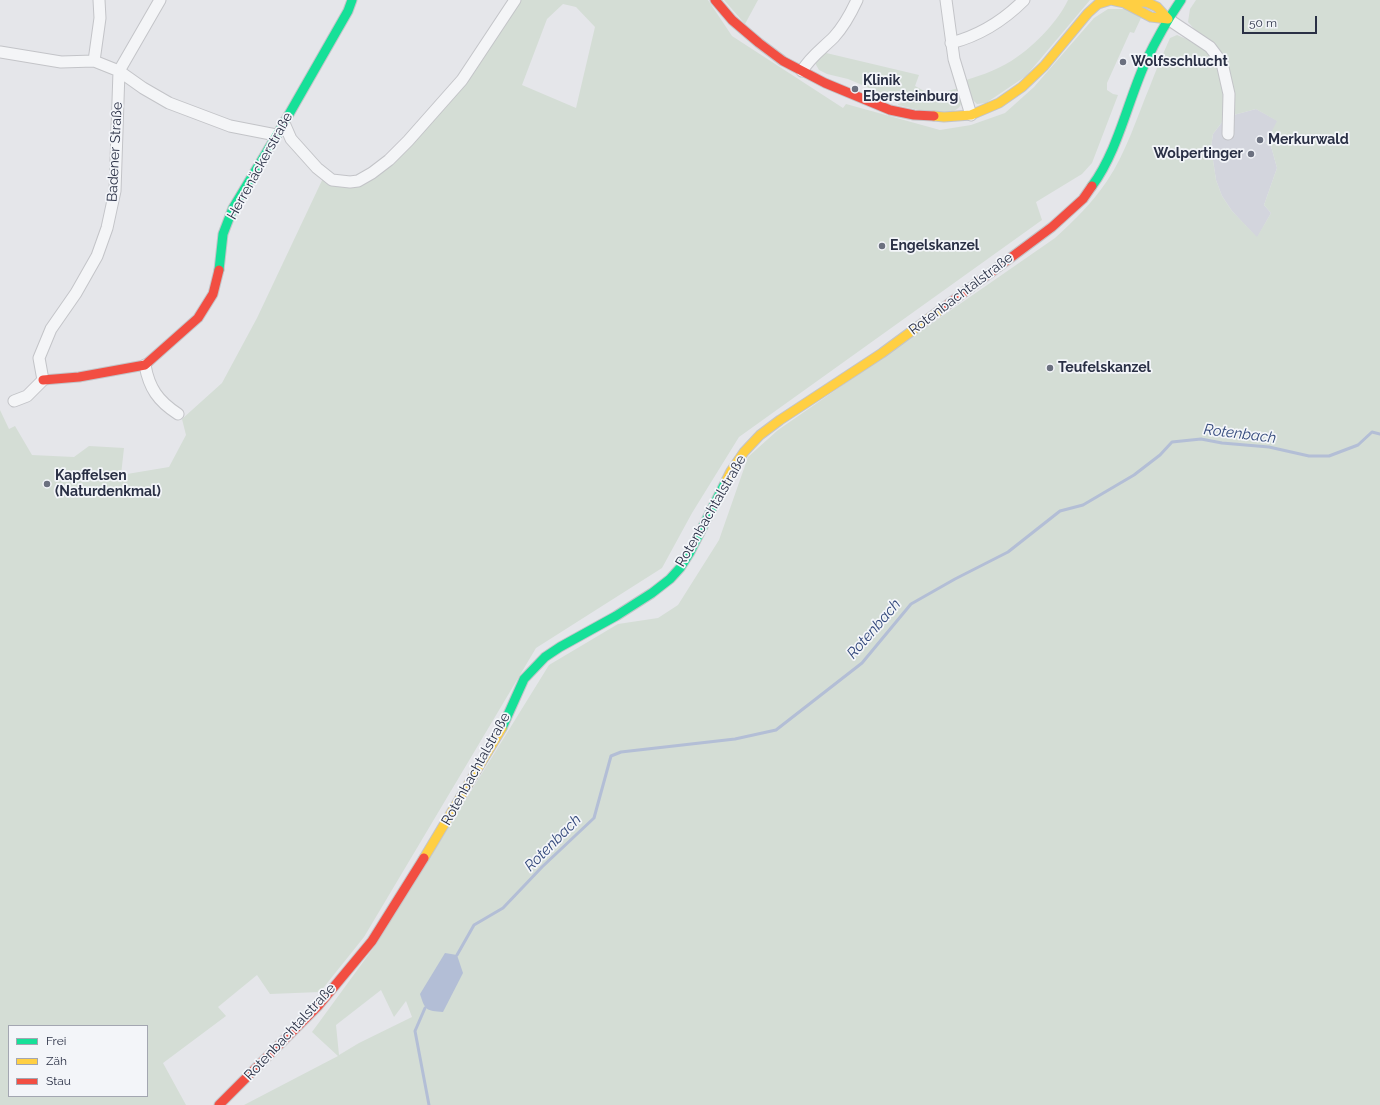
<!DOCTYPE html>
<html>
<head>
<meta charset="utf-8">
<style>
	body { margin:0 }
	#map { position:relative; width:1380px; height:1105px; overflow:hidden; background:#e5e6ea; font-family:Raleway,sans-serif }
	canvas { display:block }
	.legend { position:absolute; left:8px; top:1025px; width:140px; height:72px; box-sizing:border-box; background:#f3f5f9; border:1px solid #a3a6b1; margin:0; padding:5px 7px; list-style:none; font-size:12px; color:#2a3045 }
	.legend li { display:flex; align-items:center; gap:8px; height:20px }
	.legend b { width:20px; border:1px solid #a3a6b1 }
	.scale { position:absolute; left:1242px; top:16px; width:75px; height:18px; box-sizing:border-box; border:2px solid #2a3045; border-top:0; padding-left:5px; font-size:12px; line-height:14px; white-space:nowrap; color:#2a3045; -webkit-text-stroke:3px #f3f5f9; paint-order:stroke }
</style>
</head>
<body>
<div id="map">
<canvas width="1380" height="1105"></canvas>
<ul class="legend">
<li><b style="height:5px;background:#16e098"></b>Frei</li>
<li><b style="height:5px;background:#ffcf43"></b>Zäh</li>
<li><b style="height:5px;background:#f24e42"></b>Stau</li>
</ul>
<div class="scale">50 m</div>
</div>
<script>
const ctx = document.querySelector('canvas').getContext('2d');
ctx.lineJoin = 'round';
function fillPath(path, color) { ctx.fillStyle = color; ctx.fill(path, 'evenodd'); }
function strokePath(path, color, width, dash) { ctx.strokeStyle = color; ctx.lineWidth = width; ctx.lineCap = dash ? 'butt' : 'round'; ctx.setLineDash(dash || []); ctx.stroke(path); }
function drawText(font, color, halo, rows, align = 'center') {
  ctx.font = font + ' Raleway,sans-serif'; ctx.lineWidth = 3.5; ctx.setLineDash([]); ctx.textBaseline = 'middle'; ctx.strokeStyle = halo; ctx.fillStyle = color; for (const [text, x, y, turn = 0] of rows) {
    ctx.save(); ctx.translate(x, y); ctx.rotate((+turn || 0) * Math.PI / 180); ctx.textAlign = isNaN(turn) ? turn : align; if (halo) ctx.strokeText(text, 0, 0); ctx.fillText(text, 0, 0); ctx.restore();
  }
}
fillPath(new Path2D(`
	M 1256,109 L 1278,121 L 1266,143 L 1271,146 L 1277,168 L 1264,205 L 1271,213 L 1257,238 L 1232,211 L 1222,196 L 1216,180 L 1211,147 L 1213,134 L 1226,117 Z`), '#d3d5dd');
fillPath(new Path2D(`
	M 515,0 L 708,0 L 732,36 L 843,108 L 846,104 L 940,130 L 971,125 L 1005,113 L 1034,87 L 1094,18 L 1108,9 L 1127,9 L 1141,18 L 1134,33 L 1130,32 L 1107,83 L 1107,90 L 1113,94 L 1118,95 L 1092,163 L 1082,174 L 1036,202 L 1042,220 L 739,437 L 692,513 L 662,568 L 536,648 L 364,937 L 320,992 L 270,994 L 257,975 L 218,1007 L 226,1016 L 163,1063 L 186,1105 L 0,1105 L 0,410 L 9,429 L 15,426 L 32,455 L 74,457 L 89,446 L 124,448 L 121,475 L 169,467 L 186,435 L 182,419 L 222,383 L 257,318 L 325,174 L 350,182 L 377,176 L 462,80 ZM 563,4 L 576,7 L 595,27 L 576,108 L 522,85 L 547,19 ZM 9,1026 L 147,1026 L 147,1096 L 9,1096 Z
	M 724,0 L 758,0 L 745,24 Z
	M 1068,0 L 1090,0 L 1026,76 L 986,103 L 977,104 L 971,98 L 966,80 C 983,75 1002,68 1017,57 C 1036,44 1058,21 1068,0 Z
	M 1196,0 L 1380,0 L 1380,1105 L 244,1105 L 338,1056 L 312,1032 L 377,943 L 549,665 L 618,624 L 658,618 L 678,605 L 719,540 L 748,457 L 778,430 L 1055,238 C 1075,220 1092,203 1107,181 C 1126,153 1137,117 1150,86 C 1156,70 1163,54 1170,38 L 1177,35 L 1189,40 L 1197,32 L 1188,22 L 1190,9 ZM 1256,109 L 1277,121 L 1266,143 L 1271,146 L 1277,168 L 1264,205 L 1271,213 L 1257,237 L 1232,211 L 1222,196 L 1216,180 L 1211,147 L 1213,134 L 1226,117 ZM 381,990 L 394,1017 L 406,1001 L 412,1017 L 359,1043 L 339,1055 L 336,1025 Z
	M 822,52 L 919,75 L 915,86 L 926,92 L 906,98 L 904,90 L 896,92 L 897,100 L 848,79 L 827,74 L 819,70 L 815,63 Z
	M 959,88 C 960,93 963,99 961,104 C 955,121 911,108 898,105 L 898,104 Z`), '#d4ddd5');
fillPath(new Path2D(`
	M 445,953 L 457,955 L 463,973 L 443,1012 C 426,1011 425,1010 420,994 Z`), '#b3bed6');
strokePath(new Path2D(`
	M 457,955 L 474,925 L 503,908 L 542,867 L 594,818 L 611,756 L 621,752 L 735,739 L 776,730 L 862,663 L 911,604 L 955,579 L 1008,552 L 1060,511 L 1083,505 L 1134,475 L 1160,455 L 1172,442 L 1201,439 L 1222,443 L 1269,447 L 1309,456 L 1329,456 L 1358,445 L 1372,432 L 1380,434
	M 425,1008 L 415,1031 L 429,1105`), '#b3bed6', 3);
const street = new Path2D(`
	M 946,0 L 954,59 L 971,115
	M 1168,19 L 1210,47 L 1222,63 L 1229,94 L 1228,134
	M 951,43 C 978,36 1004,20 1024,0
	M 0,52 L 61,62 L 94,61 L 119,71 L 143,88 L 169,103 L 230,126 L 276,135
	M 94,61 L 100,18 L 99,0
	M 802,71 C 810,57 822,49 834,37 C 844,26 851,13 857,0
	M 284,123 L 291,139 L 317,168 L 332,180 L 350,182 L 358,181 L 372,173 L 389,160 L 408,141 L 462,80 L 515,0
	M 145,365 C 149,388 158,401 178,414
	M 14,401 L 27,396 L 43,380 L 39,358 L 51,329 L 76,293 L 97,256 L 107,228 L 115,191 L 119,71 L 160,0`);
const fast = new Path2D(`
	M 1092,186 C 1118,151 1128,100 1146,61 C 1156,40 1168,19 1181,0
	M 219,270 L 223,234 L 233,208 L 284,123 L 348,11 L 352,0
	M 502,728 L 524,679 L 545,657 L 560,647 L 616,616 L 652,593 L 670,579 L 680,568 L 690,552 L 726,481`);
const slow = new Path2D(`
	M 1126,4 L 1151,17 L 1168,19
	M 934,116 L 944,117 L 971,115 L 999,103 L 1022,87 L 1044,66 L 1088,13 L 1098,4 L 1111,0 L 1125,3 L 1146,2 L 1157,7 L 1168,19
	M 726,481 L 731,471 L 744,452 L 760,435 L 780,420 L 882,353 L 943,308
	M 424,858 L 502,728`);
const jam = new Path2D(`
	M 715,0 L 732,20 L 759,43 L 783,61 L 825,83 L 890,110 L 914,115 L 934,116
	M 943,308 L 1052,227 L 1083,199 L 1092,186
	M 43,380 L 79,377 L 145,365 L 198,318 L 213,294 L 219,270
	M 219,1105 L 318,1006 L 372,941 L 424,858`);
strokePath(street, '#c3c4c8', 13);
strokePath(fast, '#c3c4c8', 11);
strokePath(slow, '#c3c4c8', 11);
strokePath(jam, '#c3c4c8', 11);
strokePath(street, '#f4f5f7', 11);
strokePath(fast, '#16e098', 9);
strokePath(slow, '#ffcf43', 9);
strokePath(jam, '#f24e42', 9);
for (const [x, y, r, color] of [
	[1123,62,4,"#6b707f"],
	[855,89,4,"#6b707f"],
	[1260,140,4,"#6b707f"],
	[1251,154,4,"#6b707f"],
	[882,246,4,"#6b707f"],
	[1050,368,4,"#6b707f"],
	[47,484,4,"#6b707f"]
]) { const dot = new Path2D(); dot.arc(x, y, r, 0, 2 * Math.PI); ctx.fillStyle = color; ctx.fill(dot); strokePath(dot, '#f3f5f9', 1.5); }
drawText('bold 14px', '#2a3045', '#f3f5f9', [
	["Wolfsschlucht",1131,62],
	["Klinik",863,81],
	["Ebersteinburg",863,97],
	["Merkurwald",1268,140],
	["Wolpertinger",1243,154,"right"],
	["Engelskanzel",890,246],
	["Teufelskanzel",1058,368],
	["Kapffelsen",55,476],
	["(Naturdenkmal)",55,492]
], 'left');
drawText('14px', '#2a3045', '#f3f5f9', [
	["Badener Straße",115,152,-87],
	["Herrenäckerstraße",260,166,-61],
	["Rotenbachtalstraße",961,294,-37],
	["Rotenbachtalstraße",711,511,-60],
	["Rotenbachtalstraße",476,769,-61],
	["Rotenbachtalstraße",290,1032,-47]
]);
drawText('italic 15px', '#32487b', '#f3f5f9', [
	["Rotenbach",1240,434,7],
	["Rotenbach",874,629,-49],
	["Rotenbach",553,843,-45]
]);
</script>
</body>
</html>
